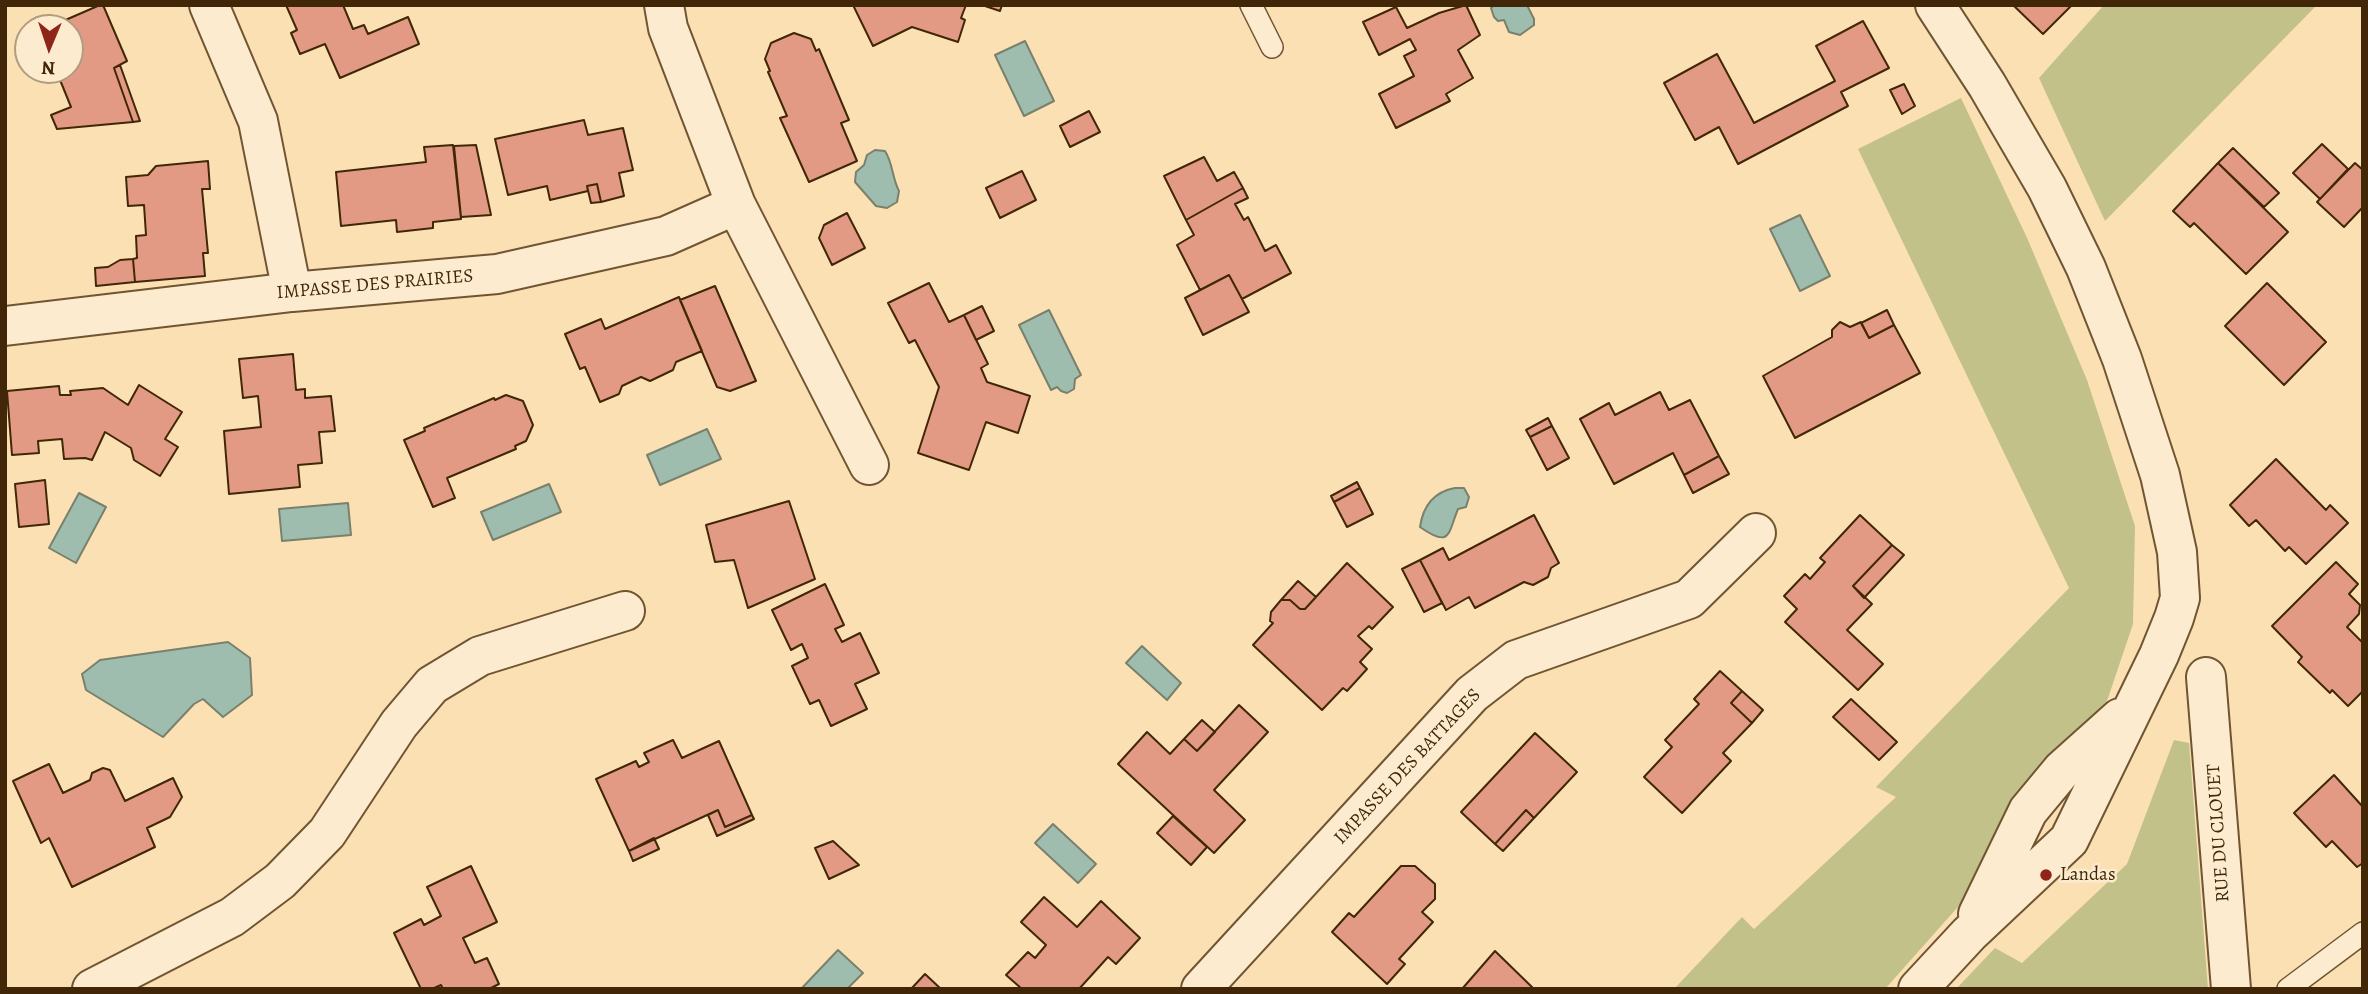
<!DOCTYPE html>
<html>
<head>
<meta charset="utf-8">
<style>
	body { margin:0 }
	#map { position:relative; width:2368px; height:994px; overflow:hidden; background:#fbe0b4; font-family:Alegreya,serif }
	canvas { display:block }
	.frame { position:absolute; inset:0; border:7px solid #412707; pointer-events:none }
	.north { position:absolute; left:14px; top:14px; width:70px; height:70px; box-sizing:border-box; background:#fcebce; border:2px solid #b19d7e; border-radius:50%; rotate:182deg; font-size:19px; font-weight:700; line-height:28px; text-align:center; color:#412707 }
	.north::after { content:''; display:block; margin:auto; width:24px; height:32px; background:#8f2418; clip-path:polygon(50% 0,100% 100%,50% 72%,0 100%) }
</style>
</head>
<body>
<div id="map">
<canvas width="2368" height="994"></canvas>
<div class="frame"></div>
<div class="north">N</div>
</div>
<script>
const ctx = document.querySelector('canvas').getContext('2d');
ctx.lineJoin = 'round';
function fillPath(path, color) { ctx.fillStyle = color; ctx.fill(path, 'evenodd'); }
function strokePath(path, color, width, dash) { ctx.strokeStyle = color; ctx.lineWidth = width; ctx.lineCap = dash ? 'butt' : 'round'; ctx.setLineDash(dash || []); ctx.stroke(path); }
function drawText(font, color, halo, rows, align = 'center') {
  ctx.font = font + ' Alegreya,serif'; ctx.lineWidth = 5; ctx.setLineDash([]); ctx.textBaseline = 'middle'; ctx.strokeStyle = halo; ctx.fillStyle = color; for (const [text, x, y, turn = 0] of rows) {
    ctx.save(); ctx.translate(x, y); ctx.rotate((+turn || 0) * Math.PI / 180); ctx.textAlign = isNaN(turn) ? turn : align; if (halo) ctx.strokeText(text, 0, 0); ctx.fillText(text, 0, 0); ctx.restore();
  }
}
fillPath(new Path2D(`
	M 2104,5 L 2317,5 L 2105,221 L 2039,78 Z
	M 1961,98 L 2028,240 L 2087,380 L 2135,526 L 2133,624 L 2107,701 L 2047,769 L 1965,899 L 1885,989 L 1674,989 L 1742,917 L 1754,929 L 1896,797 L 1876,787 L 2069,588 L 1858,149 Z
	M 2174,740 L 2189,743 L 2208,989 L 1956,989 L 1995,948 L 2022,963 L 2127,864 Z`), '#c2c18a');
const water = new Path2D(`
	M 1494,5 L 1527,5 L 1534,19 L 1534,25 L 1520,35 L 1509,32 L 1504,20 L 1498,21 L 1494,17 L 1491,8 Z
	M 1025,41 L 1054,101 L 1024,116 L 995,55 Z
	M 875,150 L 885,151 C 893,163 892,178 899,191 L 897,202 L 887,208 L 876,206 L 855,182 L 856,172 L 864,165 L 867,155 Z
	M 1800,215 L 1830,276 L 1800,291 L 1770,229 Z
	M 1049,310 L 1081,375 L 1075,379 L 1074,389 L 1067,393 L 1061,391 L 1057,387 L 1051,390 L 1019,325 Z
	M 707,429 L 721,459 L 660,485 L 647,455 Z
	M 549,484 L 561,512 L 493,540 L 481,512 Z
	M 1455,488 L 1464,488 L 1469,497 L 1466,507 L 1458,509 C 1448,533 1451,549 1420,527 C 1423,506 1433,492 1455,488 Z
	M 79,493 L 106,507 L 76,563 L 49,548 Z
	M 348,503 L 351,535 L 282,541 L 279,509 Z
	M 228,642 L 250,658 L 252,695 L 223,717 L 203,699 L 194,704 L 163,737 L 86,690 L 82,674 L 100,660 Z
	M 1142,646 L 1181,683 L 1167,700 L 1126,663 Z
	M 1053,824 L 1096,864 L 1078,883 L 1035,843 Z
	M 838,950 L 863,973 L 847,989 L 801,989 Z`);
fillPath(water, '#9fbdaf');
strokePath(water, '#79816c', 2);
const building = new Path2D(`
	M 100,5 L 103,5 L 127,61 L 114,68 L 133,122 L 57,129 L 51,115 L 71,107 L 56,70 L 70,70 L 70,28 L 47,28 Z
	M 286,5 L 343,5 L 353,29 L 364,25 L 368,34 L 408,17 L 419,44 L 340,78 L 325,44 L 300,54 L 291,33 L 297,30 Z
	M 853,5 L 966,5 L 961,18 L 965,20 L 958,42 L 912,27 L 873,46 Z
	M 982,5 L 1002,5 L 1000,11 Z
	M 1466,5 L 1480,35 L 1458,50 L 1473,78 L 1446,94 L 1450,101 L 1396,128 L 1379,94 L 1414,76 L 1404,56 L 1416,50 L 1410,39 L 1379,55 L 1363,22 L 1396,7 L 1407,28 L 1439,13 Z
	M 2013,5 L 2072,5 L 2043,34 Z
	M 1863,21 L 1889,68 L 1841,92 L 1848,106 L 1738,164 L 1719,127 L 1695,140 L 1664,83 L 1717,54 L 1754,123 L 1835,81 L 1816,46 Z
	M 794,33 L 811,39 L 816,51 L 819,49 L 849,120 L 841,123 L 857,161 L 809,182 L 780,118 L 787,116 L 768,72 L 770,71 L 765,59 L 771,43 Z
	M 120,65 L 140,121 L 133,122 L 114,68 Z
	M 1904,84 L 1915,106 L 1902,114 L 1890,90 Z
	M 1089,111 L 1100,132 L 1070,147 L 1060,126 Z
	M 584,120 L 588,135 L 623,128 L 633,170 L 619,173 L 624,196 L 601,202 L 597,184 L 587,186 L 588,191 L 550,200 L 547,186 L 508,195 L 495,139 Z
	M 2322,144 L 2348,169 L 2320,199 L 2293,173 Z
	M 453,145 L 461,219 L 433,222 L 433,228 L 397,232 L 396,220 L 341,226 L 336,172 L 426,162 L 424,147 Z
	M 476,145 L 491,215 L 461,217 L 454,146 Z
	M 2233,148 L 2279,193 L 2264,207 L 2218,163 Z
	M 1204,157 L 1217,181 L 1234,172 L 1243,188 L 1186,220 L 1164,176 Z
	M 208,161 L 210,189 L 202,189 L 208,253 L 203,253 L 205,276 L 135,282 L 133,259 L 137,258 L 136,236 L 146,235 L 144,205 L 128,206 L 126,177 L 148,175 L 156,166 Z
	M 2218,163 L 2288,232 L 2246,274 L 2194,223 L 2190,227 L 2173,211 Z
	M 2355,163 L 2363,170 L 2363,207 L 2344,227 L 2317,202 Z
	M 1022,171 L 1036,200 L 1000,218 L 986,188 Z
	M 597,184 L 601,202 L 591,203 L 587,186 Z
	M 1243,188 L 1248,198 L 1235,204 L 1244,220 L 1248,217 L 1265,251 L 1276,245 L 1291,273 L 1242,299 L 1229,275 L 1200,290 L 1177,245 L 1194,235 L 1186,220 Z
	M 847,213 L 865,248 L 832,265 L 819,238 L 824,225 Z
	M 133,259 L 135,282 L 96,286 L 95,268 L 108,267 L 120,260 Z
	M 1229,275 L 1249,312 L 1203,335 L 1185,298 Z
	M 929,283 L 949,322 L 964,315 L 988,364 L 981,368 L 987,382 L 1030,396 L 1018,433 L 986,422 L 969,470 L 918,453 L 939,387 L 915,340 L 909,343 L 888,303 Z
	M 2267,283 L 2326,342 L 2284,385 L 2225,326 Z
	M 715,286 L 756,381 L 730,391 L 717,387 L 680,300 Z
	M 679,297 L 702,351 L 676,362 L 673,370 L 650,381 L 641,377 L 622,386 L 619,394 L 600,402 L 585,367 L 580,369 L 565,334 L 601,319 L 605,329 Z
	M 982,306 L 994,331 L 976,340 L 964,315 Z
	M 1887,310 L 1894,325 L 1869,338 L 1861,323 Z
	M 1840,322 L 1850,327 L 1861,322 L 1869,338 L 1894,325 L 1920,373 L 1795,438 L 1763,376 L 1832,337 L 1832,330 Z
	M 293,354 L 296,390 L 305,389 L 305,398 L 331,396 L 335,431 L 319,432 L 322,463 L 298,465 L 300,487 L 229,494 L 224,431 L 261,427 L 258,396 L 243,398 L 239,359 Z
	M 139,385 L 182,412 L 165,439 L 178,447 L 160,476 L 134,460 L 131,448 L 105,432 L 92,460 L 85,458 L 64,459 L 62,439 L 38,441 L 39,453 L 12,455 L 7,391 L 59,386 L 60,395 L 71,395 L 70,391 L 103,388 L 128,405 Z
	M 1660,392 L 1669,410 L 1690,400 L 1719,456 L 1684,475 L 1673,453 L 1614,484 L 1580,419 L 1609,403 L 1615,415 Z
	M 506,395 L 523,401 L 533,425 L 526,441 L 515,446 L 516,449 L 447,478 L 455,498 L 433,507 L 404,440 L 425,431 L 424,428 L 494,398 L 495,400 Z
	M 1548,418 L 1552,426 L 1530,437 L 1526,430 Z
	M 1552,426 L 1569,458 L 1547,470 L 1530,437 Z
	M 1719,456 L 1729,474 L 1693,493 L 1684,475 Z
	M 2276,459 L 2326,510 L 2330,505 L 2348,523 L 2306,564 L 2289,547 L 2285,551 L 2256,520 L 2249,526 L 2230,505 Z
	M 45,480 L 49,524 L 19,527 L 15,484 Z
	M 1357,482 L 1360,488 L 1334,502 L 1331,496 Z
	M 1360,488 L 1373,514 L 1347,527 L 1334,502 Z
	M 789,501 L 815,579 L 748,608 L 734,560 L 715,562 L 706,525 Z
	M 1534,515 L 1559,563 L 1551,568 L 1548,577 L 1533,585 L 1524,582 L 1475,608 L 1469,597 L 1446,610 L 1420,560 L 1443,548 L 1449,560 Z
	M 1860,515 L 1892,545 L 1853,586 L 1872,604 L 1847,630 L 1883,664 L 1858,690 L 1785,622 L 1797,609 L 1784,596 L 1805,574 L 1810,579 L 1825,562 L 1820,558 Z
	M 1892,545 L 1904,555 L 1864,598 L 1853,586 Z
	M 1420,560 L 1442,603 L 1424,612 L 1402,569 Z
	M 2336,562 L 2358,584 L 2349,594 L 2360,605 L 2359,614 L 2347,627 L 2363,643 L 2363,691 L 2348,706 L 2332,690 L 2330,693 L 2298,662 L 2302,657 L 2272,626 Z
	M 1347,563 L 1393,607 L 1372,629 L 1369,626 L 1358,636 L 1372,649 L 1360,662 L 1367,669 L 1347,691 L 1343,688 L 1322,710 L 1253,645 L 1273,623 L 1270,621 L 1271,612 L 1281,600 L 1290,600 L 1300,609 L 1305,609 Z
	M 1298,581 L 1316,597 L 1305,609 L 1300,609 L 1290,600 L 1281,600 Z
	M 825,584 L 844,625 L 835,629 L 842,642 L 860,633 L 879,673 L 855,684 L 867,709 L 831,726 L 819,700 L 810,704 L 792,666 L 808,658 L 802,644 L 791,650 L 772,610 Z
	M 1720,671 L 1742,691 L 1731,703 L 1752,723 L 1723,753 L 1731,761 L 1682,813 L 1644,777 L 1672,747 L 1665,740 L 1699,704 L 1694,699 Z
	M 1742,691 L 1763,710 L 1752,723 L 1731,703 Z
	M 1851,699 L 1897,742 L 1879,760 L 1833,717 Z
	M 1239,705 L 1268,732 L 1214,790 L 1245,820 L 1214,853 L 1118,764 L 1147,732 L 1170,754 L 1184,739 L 1197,751 Z
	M 1202,720 L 1215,732 L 1197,751 L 1184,739 Z
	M 1535,733 L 1577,772 L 1534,818 L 1526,810 L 1495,844 L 1461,812 Z
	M 673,740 L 682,758 L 719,741 L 752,815 L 725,827 L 718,810 L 629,851 L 596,779 L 636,761 L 639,767 L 649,762 L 644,753 Z
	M 49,764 L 63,793 L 90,780 L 92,773 L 103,768 L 110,770 L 125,801 L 173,778 L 182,797 L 170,817 L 147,828 L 155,847 L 72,887 L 49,838 L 41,843 L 13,781 Z
	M 2334,775 L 2363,807 L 2363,863 L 2357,867 L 2332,841 L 2326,847 L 2294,813 Z
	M 718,810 L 725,827 L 752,815 L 754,819 L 717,836 L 708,815 Z
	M 1526,810 L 1534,818 L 1503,851 L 1495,844 Z
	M 1173,816 L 1207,847 L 1191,865 L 1157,833 Z
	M 654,838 L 659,849 L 633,861 L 629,851 Z
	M 833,841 L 859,865 L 829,879 L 815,848 Z
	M 471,866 L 497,922 L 463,938 L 475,963 L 487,958 L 499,984 L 489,989 L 443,989 L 441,985 L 432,989 L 421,989 L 394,933 L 421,919 L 424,925 L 441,916 L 427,887 Z
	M 1401,866 L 1415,866 L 1435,884 L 1435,899 L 1422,912 L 1433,922 L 1399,959 L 1405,964 L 1387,984 L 1332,932 L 1349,913 L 1354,917 Z
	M 1044,897 L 1077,927 L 1101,901 L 1140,938 L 1116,964 L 1108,957 L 1079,989 L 1022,989 L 1006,975 L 1028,952 L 1035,958 L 1046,945 L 1021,922 Z
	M 1495,951 L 1534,989 L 1462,989 Z
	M 925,974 L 941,989 L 911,989 Z`);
fillPath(building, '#e29a85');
strokePath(building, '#412707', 2);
const lane = new Path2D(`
	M 1251,5 L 1272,47
	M 2288,989 L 2363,933`);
const street = new Path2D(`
	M 209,5 L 258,121 L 292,292
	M 736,205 L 869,465
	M 5,326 L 292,292 L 497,274 L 666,236 L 736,205 L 668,28 L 664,5
	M 2206,677 L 2231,989
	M 1978,914 L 2028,811 L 2062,770 L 2120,718
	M 92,989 L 232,917 L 280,881 L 327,833 L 399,724 L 432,685 L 480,656 L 625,611
	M 1201,989 L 1472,694 L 1516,660 L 1689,599 L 1756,533
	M 1918,989 L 1969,934 L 2069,840 L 2159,655 L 2174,618 L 2180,598 L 2177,552 L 2160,475 L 2122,359 L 2086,268 L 2047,188 L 1987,85 L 1935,5`);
strokePath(lane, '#705532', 24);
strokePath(street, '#705532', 42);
strokePath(lane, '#fcebce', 21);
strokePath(street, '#fcebce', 38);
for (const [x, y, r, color] of [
	[2046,875,7,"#8f2418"]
]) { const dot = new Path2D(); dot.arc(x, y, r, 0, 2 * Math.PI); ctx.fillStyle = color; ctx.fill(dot); strokePath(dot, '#fcebce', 2.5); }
drawText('19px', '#412707', '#fcebce', [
	["IMPASSE DES PRAIRIES",375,285,-5],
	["IMPASSE DES BATTAGES",1408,767,-47],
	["RUE DU CLOUET",2219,833,-94]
]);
drawText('19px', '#412707', '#fcebce', [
	["Landas",2060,875]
], 'left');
</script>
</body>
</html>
